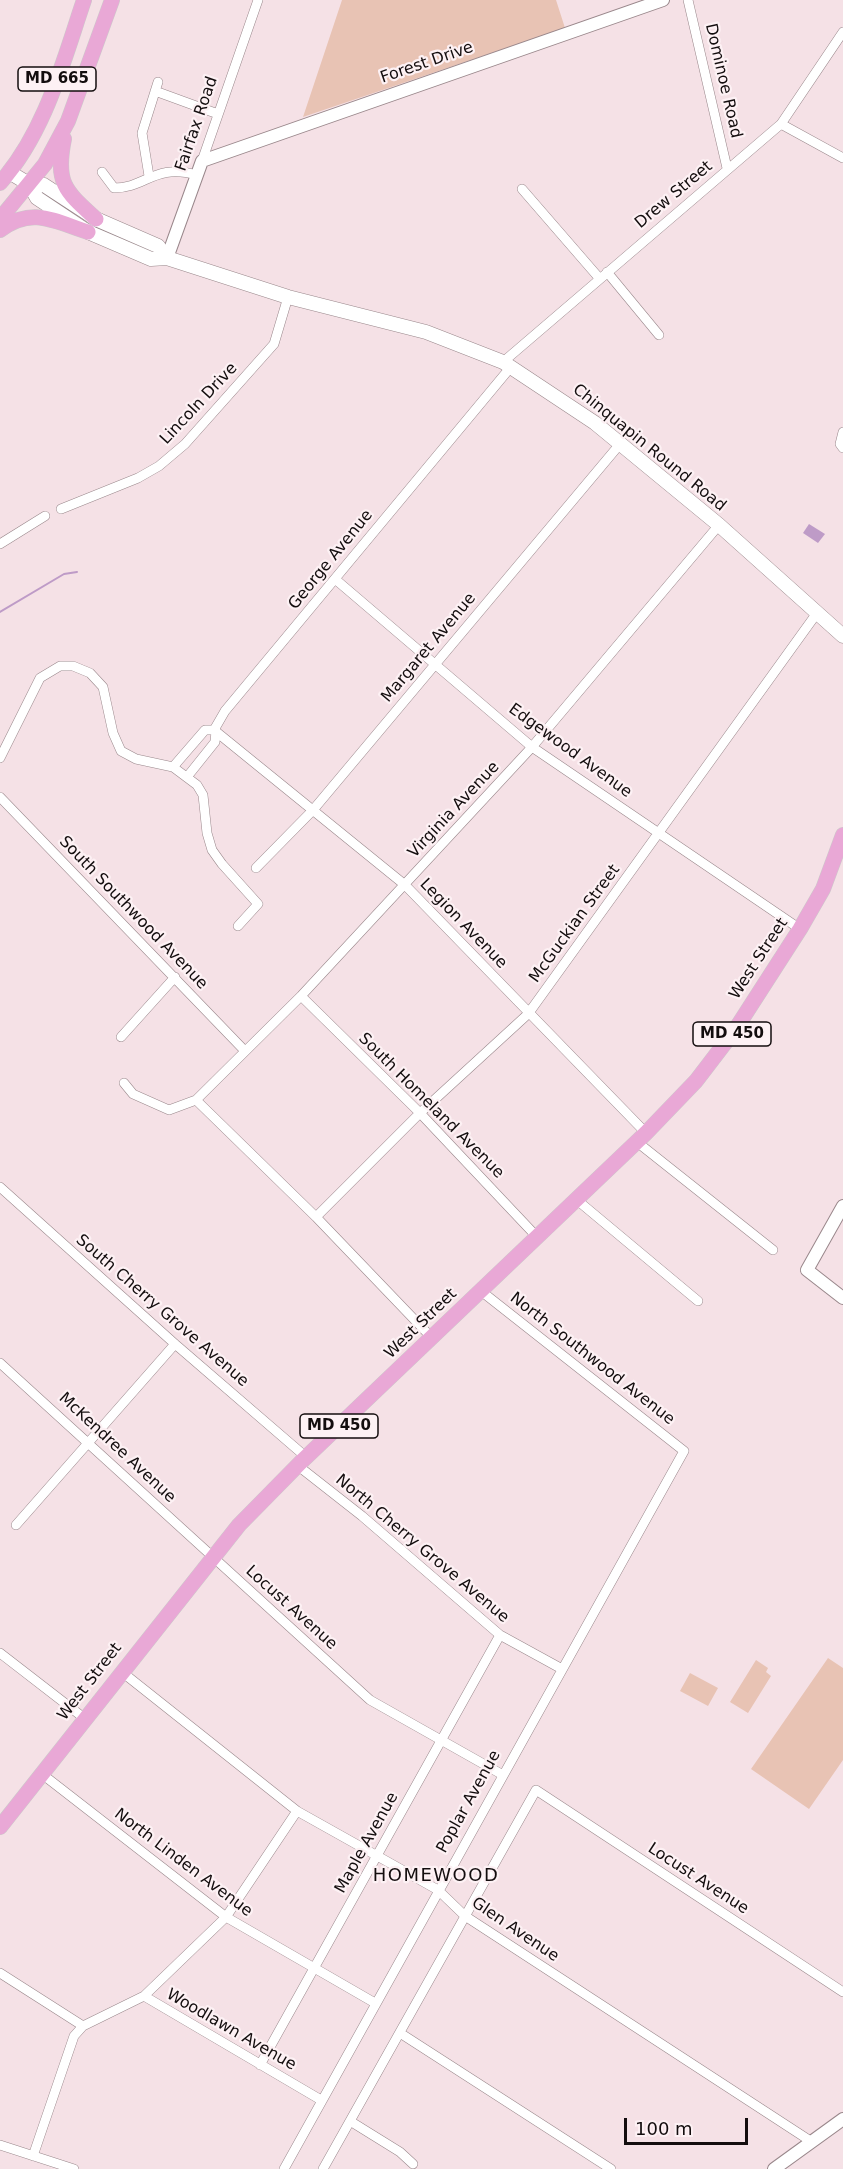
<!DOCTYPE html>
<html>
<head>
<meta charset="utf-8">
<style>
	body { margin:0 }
	#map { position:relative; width:843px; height:2169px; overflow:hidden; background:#f5e1e6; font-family:"DejaVu Sans",sans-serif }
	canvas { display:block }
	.scale { position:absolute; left:624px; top:2118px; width:124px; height:27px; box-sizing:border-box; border:3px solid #130d0e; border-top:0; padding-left:8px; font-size:18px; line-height:21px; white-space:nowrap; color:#130d0e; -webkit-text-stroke:4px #fdf1f4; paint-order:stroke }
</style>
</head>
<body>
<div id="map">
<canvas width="843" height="2169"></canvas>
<div class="scale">100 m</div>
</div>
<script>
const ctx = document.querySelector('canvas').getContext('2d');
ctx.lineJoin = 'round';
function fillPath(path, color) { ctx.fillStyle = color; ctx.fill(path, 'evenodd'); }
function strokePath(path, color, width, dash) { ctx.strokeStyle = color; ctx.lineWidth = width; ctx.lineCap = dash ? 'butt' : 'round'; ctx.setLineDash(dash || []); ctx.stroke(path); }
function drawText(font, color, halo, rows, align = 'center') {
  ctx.font = font + ' "DejaVu Sans",sans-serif'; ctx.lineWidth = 4.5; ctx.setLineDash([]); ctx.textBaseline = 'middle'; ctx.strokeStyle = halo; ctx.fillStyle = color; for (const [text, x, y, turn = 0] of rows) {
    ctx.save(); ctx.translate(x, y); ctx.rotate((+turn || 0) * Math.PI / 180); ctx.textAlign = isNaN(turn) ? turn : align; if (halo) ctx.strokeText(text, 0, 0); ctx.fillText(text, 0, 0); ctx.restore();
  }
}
fillPath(new Path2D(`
	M 342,0 L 556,0 L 565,28 L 303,117 Z
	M 828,1658 L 843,1668 L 843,1760 L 809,1809 L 751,1769 Z
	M 756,1660 L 768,1668 L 766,1672 L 771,1676 L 748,1713 L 730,1702 Z
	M 690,1673 L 718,1688 L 708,1706 L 680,1691 Z`), '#e8c3b4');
fillPath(new Path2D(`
	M 809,524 L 825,534 L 818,543 L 803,533 Z`), '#be9bc7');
strokePath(new Path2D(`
	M 0,612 L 64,574 L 77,572`), '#be9bc7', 2);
const minor = new Path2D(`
	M 688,0 L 727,168
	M 155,91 L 218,114
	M 781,124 L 843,158
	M 202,161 L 258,0
	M 102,172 L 114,188 C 146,188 154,163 197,175
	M 149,176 L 142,133 L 158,82
	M 522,189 L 600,279
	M 607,272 L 659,335
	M 503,362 L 781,124 L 843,32
	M 843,432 L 840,444 L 843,448
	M 61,509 L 138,478 L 159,466 L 185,444 L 274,344 L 288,297
	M 0,544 L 45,516
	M 335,579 L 532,747 L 800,929
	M 214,730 L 405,885 L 646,1133
	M 214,730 L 225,711 L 510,368
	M 0,758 L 40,678 L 60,666 L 73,666 L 90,673 L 103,687 L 113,733 L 121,751 L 136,759 L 173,767 L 197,785 L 203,795 L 207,833 L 212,850 L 222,864 L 258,904 L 238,926
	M 173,767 L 205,730 L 214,730
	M 187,777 L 215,742 L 216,731
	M 0,797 L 244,1050
	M 256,868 L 313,810 L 620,444
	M 301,996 L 420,1113 L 538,1238
	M 121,1037 L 175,977
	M 124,1083 L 133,1094 L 169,1110 L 196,1100 L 301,996 L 532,747 L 719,525
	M 196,1100 L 316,1217 L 432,1338
	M 637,1142 L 773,1250
	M 0,1187 L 175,1344 L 306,1457
	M 577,1200 L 698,1301
	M 316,1217 L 420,1113 L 528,1014 L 817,613
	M 0,1363 L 370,1700 L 503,1775
	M 297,1465 L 362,1516 L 500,1635 L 562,1669
	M 16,1525 L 175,1344
	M 0,1653 L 84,1718
	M 122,1672 L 297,1811 L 438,1890 L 465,1916 L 812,2142
	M 42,1774 L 226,1917 L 375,2003
	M 0,1973 L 83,2026 L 144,1996 L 226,1917 L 297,1811
	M 144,1996 L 321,2100
	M 400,2033 L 611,2169
	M 260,2065 L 500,1635
	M 350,2121 L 400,2152 L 413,2164
	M 0,2145 L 74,2169
	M 33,2156 L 74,2036 L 83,2026
	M 284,2169 L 684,1451 L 481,1291
	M 323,2169 L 536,1790 L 843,1992`);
const tertiary = new Path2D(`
	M 167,258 L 202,161 L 663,0
	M 843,1206 L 807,1270 L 843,1298
	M 774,2169 L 843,2119`);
const secondary = new Path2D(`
	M 9,172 L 29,184 L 37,198 L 88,232 L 151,259 L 167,258 L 288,297 L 426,332 L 503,362 L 595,423 L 719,525 L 843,636
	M 29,184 L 44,185 L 96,219 L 158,246 L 167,258`);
const primary = new Path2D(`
	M 64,139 C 55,183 65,191 96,219
	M 0,183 C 45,133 63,62 84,0
	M 0,219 L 45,164 L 68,121 L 112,0
	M 0,230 C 32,206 54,221 88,232
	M 0,1827 L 239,1525 L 301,1462 L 646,1133 L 696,1081 L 735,1030 L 800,929 L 823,889 L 843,835`);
strokePath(minor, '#99878b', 10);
strokePath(tertiary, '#99878b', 14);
strokePath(secondary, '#99878b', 15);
strokePath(primary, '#cbcaca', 16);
strokePath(minor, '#fff', 9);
strokePath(tertiary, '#fff', 12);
strokePath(secondary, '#fff', 14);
strokePath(primary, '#e9a8d6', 15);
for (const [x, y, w] of [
	[57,79,78],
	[732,1034,78],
	[339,1426,78]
]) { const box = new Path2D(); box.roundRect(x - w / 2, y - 12, w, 24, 4.5); ctx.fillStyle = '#fdf1f4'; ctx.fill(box); strokePath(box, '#130d0e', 1.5); }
drawText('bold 15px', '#130d0e', null, [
	["MD 665",57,79],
	["MD 450",732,1034],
	["MD 450",339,1426]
]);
drawText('16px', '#130d0e', '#fdf1f4', [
	["Forest Drive",427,63,-19],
	["Dominoe Road",723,81,77],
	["Fairfax Road",197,124,-71],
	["Drew Street",674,195,-40],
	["Lincoln Drive",199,404,-47],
	["Chinquapin Round Road",649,448,39],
	["George Avenue",331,560,-51],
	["Margaret Avenue",429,648,-50],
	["Edgewood Avenue",570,751,36],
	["Virginia Avenue",454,810,-47],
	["South Southwood Avenue",133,913,46],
	["Legion Avenue",463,924,46],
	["McGuckian Street",575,924,-54],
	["West Street",759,959,-57],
	["South Homeland Avenue",431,1106,45],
	["South Cherry Grove Avenue",162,1311,41],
	["West Street",421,1324,-44],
	["North Southwood Avenue",592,1359,38],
	["McKendree Avenue",117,1448,43],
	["North Cherry Grove Avenue",422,1549,40],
	["Locust Avenue",291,1608,42],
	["West Street",90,1682,-52],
	["Poplar Avenue",469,1802,-61],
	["Maple Avenue",367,1843,-61],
	["North Linden Avenue",183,1863,37],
	["Locust Avenue",698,1879,33],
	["Glen Avenue",515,1930,34],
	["Woodlawn Avenue",231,2030,30]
]);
ctx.letterSpacing = '1.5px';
drawText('18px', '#130d0e', '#fdf1f4', [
	["HOMEWOOD",436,1876]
]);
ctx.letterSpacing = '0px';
</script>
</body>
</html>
